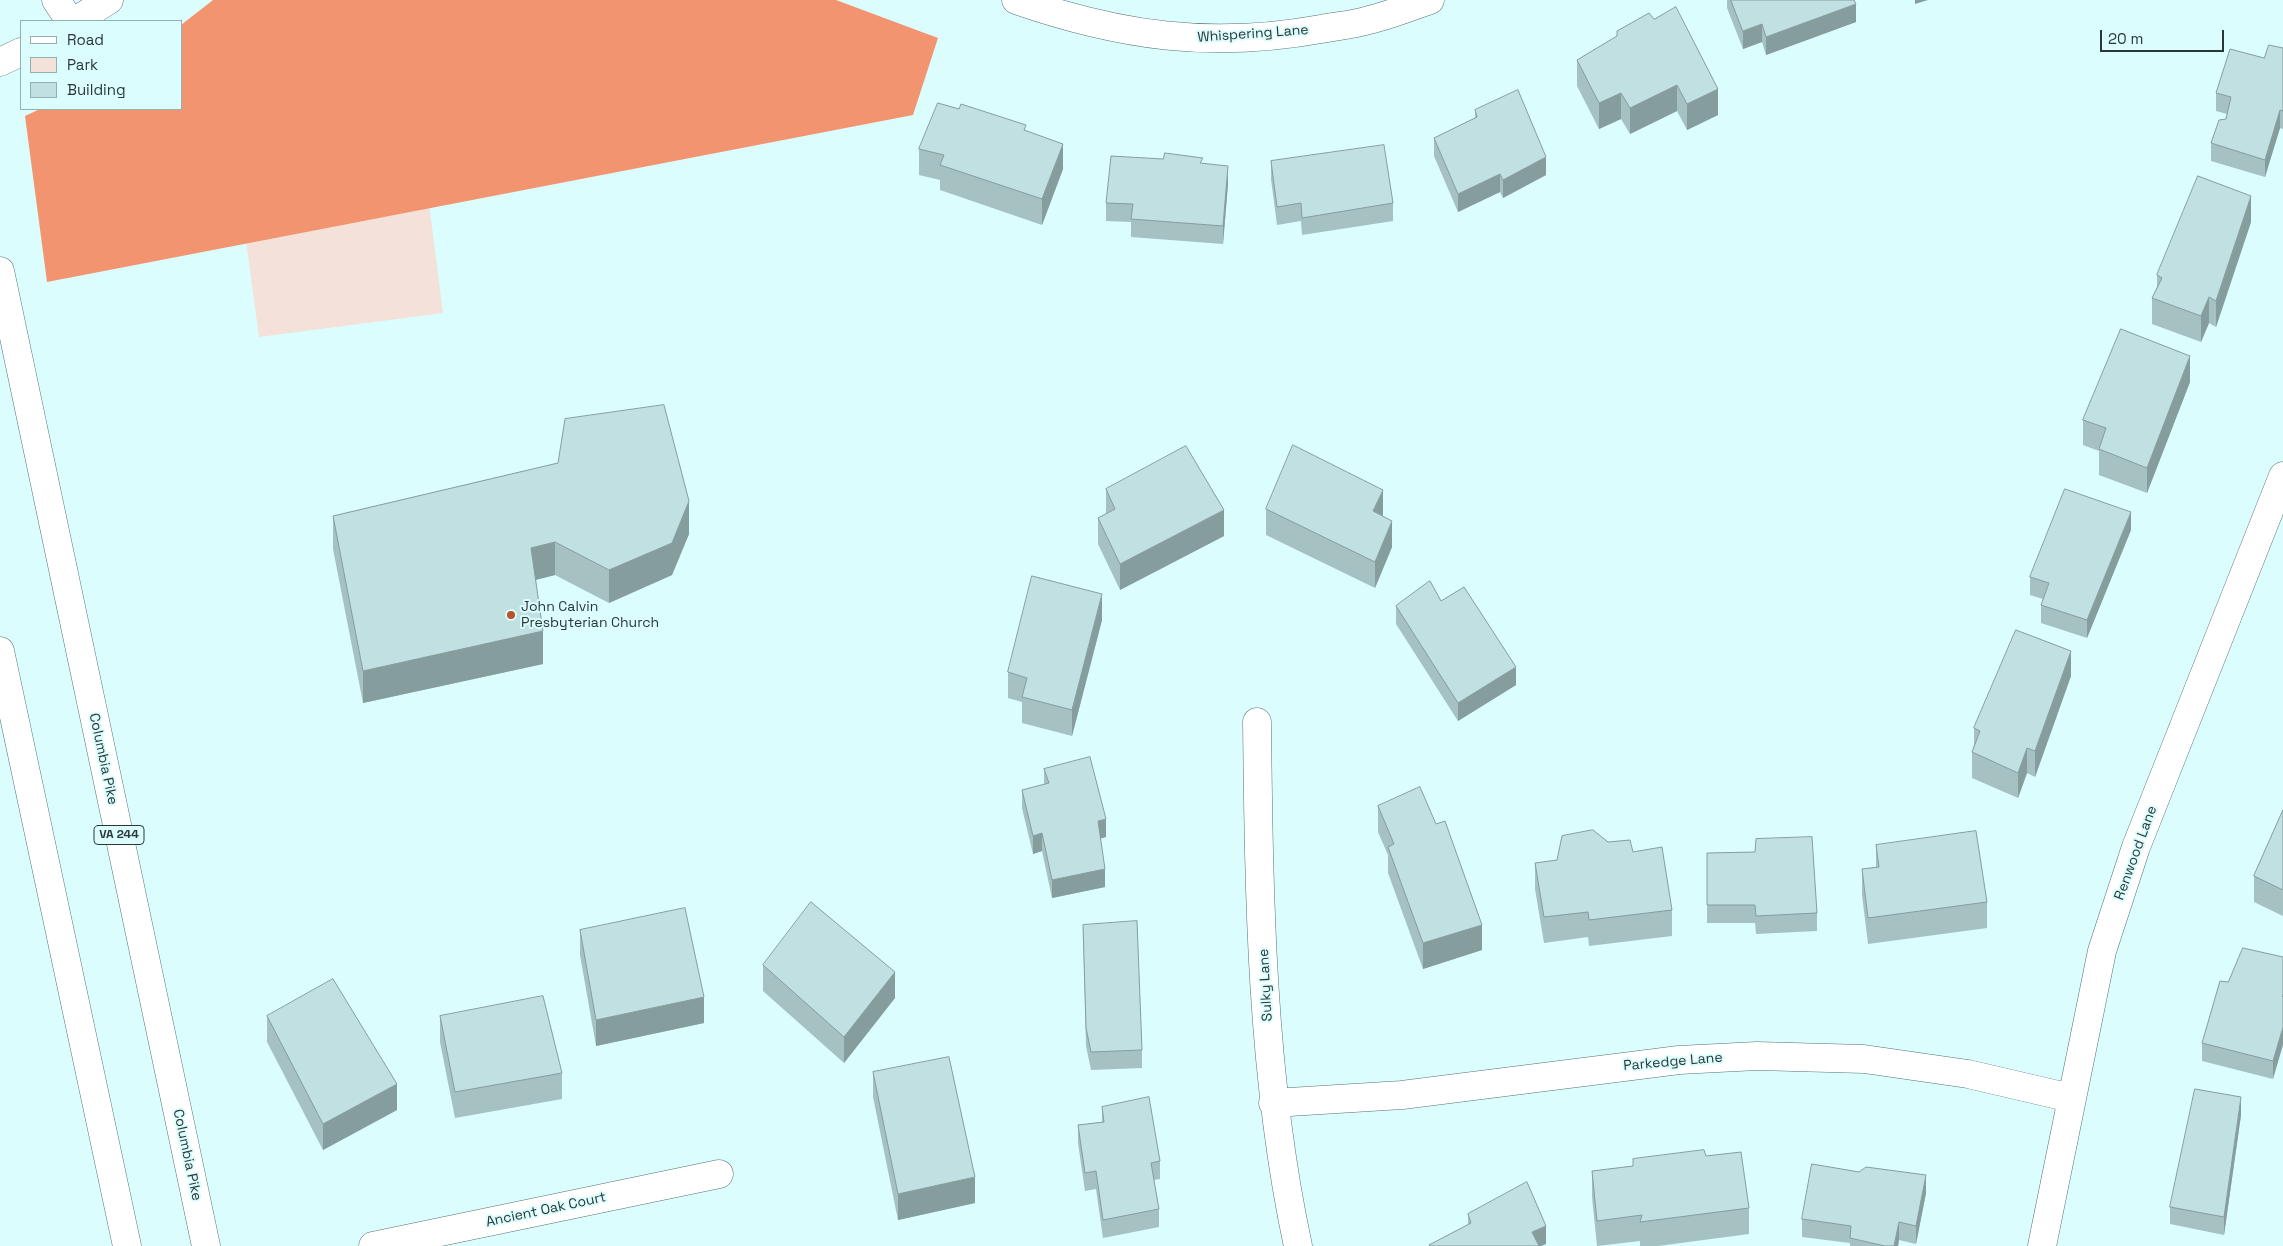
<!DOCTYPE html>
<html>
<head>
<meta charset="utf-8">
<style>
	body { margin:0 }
	#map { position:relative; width:2283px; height:1246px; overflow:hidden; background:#dcfdfd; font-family:"Space Grotesk",sans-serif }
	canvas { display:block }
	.legend { position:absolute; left:20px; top:20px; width:162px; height:90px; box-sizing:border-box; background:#dcfdfd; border:1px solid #95aeae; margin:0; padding:6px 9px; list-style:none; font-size:15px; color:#2a3737 }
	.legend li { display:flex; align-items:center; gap:10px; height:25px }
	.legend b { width:25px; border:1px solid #95aeae }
	.scale { position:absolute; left:2100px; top:30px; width:124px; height:22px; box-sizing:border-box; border:2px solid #2a3737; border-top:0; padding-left:6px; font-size:15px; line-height:18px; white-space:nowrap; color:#2a3737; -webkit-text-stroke:4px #dcfdfd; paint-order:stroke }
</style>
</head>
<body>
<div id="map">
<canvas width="2283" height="1246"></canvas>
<ul class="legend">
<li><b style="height:6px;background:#fff"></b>Road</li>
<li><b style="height:14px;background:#f3e1da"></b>Park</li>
<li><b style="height:14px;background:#c0e0e1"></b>Building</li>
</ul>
<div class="scale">20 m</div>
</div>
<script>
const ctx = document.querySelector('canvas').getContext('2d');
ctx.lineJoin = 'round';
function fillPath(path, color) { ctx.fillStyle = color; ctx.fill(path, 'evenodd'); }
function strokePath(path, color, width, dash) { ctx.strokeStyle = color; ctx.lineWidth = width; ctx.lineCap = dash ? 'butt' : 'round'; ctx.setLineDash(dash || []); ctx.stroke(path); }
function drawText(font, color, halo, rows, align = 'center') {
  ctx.font = font + ' "Space Grotesk",sans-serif'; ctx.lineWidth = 4; ctx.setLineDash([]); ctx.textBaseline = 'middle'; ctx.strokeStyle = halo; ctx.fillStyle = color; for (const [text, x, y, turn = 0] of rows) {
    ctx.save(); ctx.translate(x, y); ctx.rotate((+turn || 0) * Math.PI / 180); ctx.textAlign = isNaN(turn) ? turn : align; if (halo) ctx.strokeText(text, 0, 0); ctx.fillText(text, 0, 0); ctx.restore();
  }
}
fillPath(new Path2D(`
	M 421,141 L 443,313 L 259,337 L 236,166 Z`), '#f3e1da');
fillPath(new Path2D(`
	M 213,0 L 836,0 L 938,38 L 913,115 L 47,282 L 25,116 L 40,109 L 181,109 L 181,25 Z`), '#f2946f');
const minor = new Path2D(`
	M 56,0 L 70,21
	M 1016,0 C 1120,36 1211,49 1321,29 C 1337,26 1353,25 1369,20 C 1390,15 1410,7 1430,0
	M 75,21 L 109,0
	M 0,62 L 21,52
	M 1257,722 C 1259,897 1261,1074 1298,1246
	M 1273,1103 L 1402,1095 L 1679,1060 L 1757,1056 L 1864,1059 L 1968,1074 L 2071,1098
	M 373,1246 L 719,1174
	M 2042,1246 L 2102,951 L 2136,847 L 2283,476`);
const major = new Path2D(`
	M 0,271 L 206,1246
	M 0,651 L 127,1246`);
strokePath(minor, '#557273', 29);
strokePath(major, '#557273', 29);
strokePath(minor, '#fff', 28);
strokePath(major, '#fff', 28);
fillPath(new Path2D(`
	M 1727,0 L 1854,0 L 1856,22 L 1766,55 L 1762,42 L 1743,49 L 1727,8 Z
	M 1617,31 L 1718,115 L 1687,130 L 1677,111 L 1630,134 L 1621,119 L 1599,129 L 1577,86 L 1577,60 L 1617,37 Z
	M 2283,48 L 2283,129 L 2280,128 L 2265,177 L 2211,161 L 2211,143 L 2226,119 L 2227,114 L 2216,111 L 2216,93 L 2264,58 Z
	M 1475,110 L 1546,175 L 1503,198 L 1500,192 L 1458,212 L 1434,156 L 1434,138 L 1475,118 Z
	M 1026,131 L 1063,169 L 1042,225 L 940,190 L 940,180 L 919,175 L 919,149 Z
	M 1271,161 L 1393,203 L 1393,221 L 1302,235 L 1301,221 L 1277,225 L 1271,179 Z
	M 1203,163 L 1228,184 L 1223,244 L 1131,237 L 1131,222 L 1106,221 L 1106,203 Z
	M 2251,222 L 2216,327 L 2209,323 L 2201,342 L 2152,324 L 2152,298 L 2157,287 L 2157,275 Z
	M 2190,382 L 2147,493 L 2099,475 L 2099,451 L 2083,445 L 2083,420 Z
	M 558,463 L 689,534 L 672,575 L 609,603 L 555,575 L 536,580 L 543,664 L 363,703 L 333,549 L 333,516 Z
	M 1106,489 L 1224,536 L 1120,590 L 1098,544 L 1098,518 L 1106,514 Z
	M 1266,509 L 1383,516 L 1392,547 L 1375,588 L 1266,535 Z
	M 2131,530 L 2087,638 L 2041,623 L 2041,605 L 2043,599 L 2030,595 L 2030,577 Z
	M 1441,601 L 1516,685 L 1458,721 L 1396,624 L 1396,606 Z
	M 1102,620 L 1072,736 L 1022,723 L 1022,702 L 1008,698 L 1008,672 Z
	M 2071,676 L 2035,777 L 2027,773 L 2018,798 L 1972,778 L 1972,752 L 1974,745 L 1974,728 Z
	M 1044,769 L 1106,837 L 1100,839 L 1105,887 L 1052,898 L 1042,851 L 1033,854 L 1022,808 L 1022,790 L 1044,785 Z
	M 1378,806 L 1482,950 L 1423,969 L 1388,873 L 1388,855 L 1378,832 Z
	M 2283,810 L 2283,916 L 2254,902 L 2254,876 Z
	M 1608,842 L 1633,852 L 1672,910 L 1672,936 L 1589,946 L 1588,937 L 1544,943 L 1535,889 L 1535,863 L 1557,860 Z
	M 1876,845 L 1987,902 L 1987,928 L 1868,944 L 1862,895 L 1862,869 L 1876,867 Z
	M 1707,853 L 1817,913 L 1817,931 L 1756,934 L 1755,923 L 1707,923 Z
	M 1083,925 L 1142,1050 L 1142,1068 L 1091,1070 L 1086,1046 Z
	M 580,930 L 704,1023 L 596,1046 L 580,955 Z
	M 2283,957 L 2273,1079 L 2202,1061 L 2202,1043 L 2228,982 Z
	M 763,965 L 895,998 L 844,1063 L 763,991 Z
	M 267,1016 L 397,1110 L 323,1150 L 267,1042 Z
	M 440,1016 L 562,1073 L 562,1099 L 455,1118 L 440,1042 Z
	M 873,1072 L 975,1203 L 898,1220 L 873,1097 Z
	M 1102,1107 L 1160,1161 L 1160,1179 L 1154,1180 L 1159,1209 L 1159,1227 L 1103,1238 L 1096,1189 L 1085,1191 L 1078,1143 L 1078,1125 L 1102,1122 Z
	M 2241,1115 L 2224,1235 L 2170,1224 L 2170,1207 Z
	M 1706,1156 L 1749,1208 L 1749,1234 L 1658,1246 L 1640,1246 L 1640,1241 L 1597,1246 L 1592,1197 L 1592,1171 L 1633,1166 L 1633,1159 Z
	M 1926,1193 L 1916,1244 L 1899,1240 L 1898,1246 L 1850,1246 L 1850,1243 L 1802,1237 L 1802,1219 Z
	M 1468,1214 L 1546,1244 L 1541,1246 L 1429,1246 L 1429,1245 L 1468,1225 Z`), '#a5c1c2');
fillPath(new Path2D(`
	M 1915,0 L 1928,0 L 1915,4 Z
	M 1856,4 L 1856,22 L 1766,55 L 1766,37 Z
	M 1762,24 L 1762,42 L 1743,49 L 1743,31 Z
	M 1677,85 L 1677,111 L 1630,134 L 1630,108 Z
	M 1718,89 L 1718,115 L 1687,130 L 1687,104 Z
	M 1621,93 L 1621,119 L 1599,129 L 1599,103 Z
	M 2280,110 L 2280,128 L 2265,177 L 2265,160 Z
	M 1063,144 L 1063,169 L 1042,225 L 1042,199 Z
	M 1546,157 L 1546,175 L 1503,198 L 1503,180 Z
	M 1228,166 L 1228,184 L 1223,244 L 1223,226 Z
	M 1500,174 L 1500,192 L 1458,212 L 1458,194 Z
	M 2251,196 L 2251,222 L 2216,327 L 2216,301 Z
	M 2209,297 L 2209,323 L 2201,342 L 2201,316 Z
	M 2190,356 L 2190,382 L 2147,493 L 2147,468 Z
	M 1383,490 L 1383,516 L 1373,511 Z
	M 689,501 L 689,534 L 672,575 L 609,603 L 609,570 Z
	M 1224,510 L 1224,536 L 1120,590 L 1120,564 Z
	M 2131,512 L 2131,530 L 2087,638 L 2087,620 Z
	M 1392,521 L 1392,547 L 1375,588 L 1375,562 Z
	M 555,542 L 555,575 L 531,581 L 531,548 Z
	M 1102,594 L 1102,620 L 1072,736 L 1072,710 Z
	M 543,631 L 543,664 L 363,703 L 363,671 Z
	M 2071,651 L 2071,676 L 2035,777 L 2035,751 Z
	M 1516,667 L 1516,685 L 1458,721 L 1458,703 Z
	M 2027,748 L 2027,773 L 2018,798 L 2018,773 Z
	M 1106,819 L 1106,837 L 1098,839 L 1098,821 Z
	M 1042,833 L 1042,851 L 1033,854 L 1033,836 Z
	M 1105,869 L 1105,887 L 1052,898 L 1052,880 Z
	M 1482,925 L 1482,950 L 1423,969 L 1423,943 Z
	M 895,972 L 895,998 L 844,1063 L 844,1037 Z
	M 704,997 L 704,1023 L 596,1046 L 596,1020 Z
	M 2283,1027 L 2283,1045 L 2273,1079 L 2273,1061 Z
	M 397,1084 L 397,1110 L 323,1150 L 323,1124 Z
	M 2241,1097 L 2241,1115 L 2224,1235 L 2224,1217 Z
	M 1926,1175 L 1926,1193 L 1916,1244 L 1916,1226 Z
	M 975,1177 L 975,1203 L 898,1220 L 898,1194 Z
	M 1899,1222 L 1899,1240 L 1898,1246 L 1894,1246 Z
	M 1546,1226 L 1546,1244 L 1541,1246 L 1532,1246 L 1532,1232 Z`), '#869d9e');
const building = new Path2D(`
	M 1731,0 L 1854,0 L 1856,4 L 1766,37 L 1762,24 L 1743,31 Z
	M 1676,7 L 1718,89 L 1687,104 L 1677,85 L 1630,108 L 1621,93 L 1599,103 L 1577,60 L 1617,36 L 1617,31 L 1649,13 L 1654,19 Z
	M 2269,45 L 2283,48 L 2283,111 L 2280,110 L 2265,160 L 2211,143 L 2219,120 L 2226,119 L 2231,97 L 2216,93 L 2230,49 L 2264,58 Z
	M 1518,90 L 1546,157 L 1503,180 L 1500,174 L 1458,194 L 1434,138 L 1477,117 L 1475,110 Z
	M 938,103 L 959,109 L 961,104 L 1026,125 L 1024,130 L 1063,144 L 1042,199 L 940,165 L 944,155 L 919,149 Z
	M 1384,145 L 1393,203 L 1302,218 L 1301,203 L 1277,207 L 1271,161 Z
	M 1165,153 L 1203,158 L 1200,163 L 1228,166 L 1223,226 L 1131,219 L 1133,204 L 1106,203 L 1111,156 L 1163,159 Z
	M 2198,176 L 2251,196 L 2216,301 L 2209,297 L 2201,316 L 2152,298 L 2162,278 L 2157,275 Z
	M 2121,329 L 2190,356 L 2147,468 L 2099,449 L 2106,428 L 2083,420 Z
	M 664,405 L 689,501 L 672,543 L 609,570 L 555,542 L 531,548 L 543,631 L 363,671 L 333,516 L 558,463 L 565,419 Z
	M 1293,445 L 1383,490 L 1373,511 L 1392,521 L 1375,562 L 1266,509 Z
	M 1186,446 L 1224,510 L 1120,564 L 1098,518 L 1115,509 L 1106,489 Z
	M 2065,489 L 2131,512 L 2087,620 L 2041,605 L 2049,583 L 2030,577 Z
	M 1032,576 L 1102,594 L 1072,710 L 1022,697 L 1027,678 L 1008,672 Z
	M 1430,581 L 1441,601 L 1464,587 L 1516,667 L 1458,703 L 1396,606 Z
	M 2016,630 L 2071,651 L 2035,751 L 2027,748 L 2018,773 L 1972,752 L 1980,731 L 1974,728 Z
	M 1090,757 L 1106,819 L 1098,821 L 1105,869 L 1052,880 L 1042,833 L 1033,836 L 1022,790 L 1049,783 L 1044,769 Z
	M 1420,787 L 1436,824 L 1445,821 L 1482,925 L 1423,943 L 1388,847 L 1394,844 L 1378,806 Z
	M 2283,810 L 2283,890 L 2254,876 Z
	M 1593,830 L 1608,842 L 1630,840 L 1633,852 L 1662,847 L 1672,910 L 1589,920 L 1588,912 L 1544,917 L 1535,863 L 1557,860 L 1562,836 Z
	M 1976,831 L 1987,902 L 1868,918 L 1862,869 L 1879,867 L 1876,845 Z
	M 1812,837 L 1817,913 L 1756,916 L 1755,905 L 1707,905 L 1707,853 L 1755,852 L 1756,839 Z
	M 811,902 L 895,972 L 844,1037 L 763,965 Z
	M 685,908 L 704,997 L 596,1020 L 580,930 Z
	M 1137,921 L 1142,1050 L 1091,1052 L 1086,1028 L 1083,925 Z
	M 2243,948 L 2283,957 L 2283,994 L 2282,996 L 2283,997 L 2283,1027 L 2273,1061 L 2202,1043 L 2220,981 L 2228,982 Z
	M 333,979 L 397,1084 L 323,1124 L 267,1016 Z
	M 543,996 L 562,1073 L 455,1092 L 440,1016 Z
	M 949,1057 L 975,1177 L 898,1194 L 873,1072 Z
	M 2195,1089 L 2241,1097 L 2224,1217 L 2170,1207 Z
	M 1149,1097 L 1160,1161 L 1151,1163 L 1159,1209 L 1103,1220 L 1096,1171 L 1085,1173 L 1078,1125 L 1104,1122 L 1102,1107 Z
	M 1704,1150 L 1706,1156 L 1741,1152 L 1749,1208 L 1640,1222 L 1642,1215 L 1597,1221 L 1592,1171 L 1633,1166 L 1633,1159 Z
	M 1812,1164 L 1859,1172 L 1866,1167 L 1926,1175 L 1916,1226 L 1899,1222 L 1894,1246 L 1885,1246 L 1850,1238 L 1851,1226 L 1802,1219 Z
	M 1527,1182 L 1546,1226 L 1532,1232 L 1539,1246 L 1430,1246 L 1429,1245 L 1471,1223 L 1468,1214 Z`);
fillPath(building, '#c0e0e1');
strokePath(building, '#869d9e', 1);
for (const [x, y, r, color] of [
	[511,615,5,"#b95328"]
]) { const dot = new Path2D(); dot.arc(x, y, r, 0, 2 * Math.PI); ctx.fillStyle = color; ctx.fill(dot); strokePath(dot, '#dcfdfd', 2); }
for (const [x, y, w] of [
	[119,835,50]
]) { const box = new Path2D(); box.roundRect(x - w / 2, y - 9.5, w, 19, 4); ctx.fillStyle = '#dcfdfd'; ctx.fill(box); strokePath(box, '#2a3737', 1); }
drawText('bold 12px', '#2a3737', null, [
	["VA 244",119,835]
]);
drawText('14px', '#2a3737', '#dcfdfd', [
	["Whispering Lane",1253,34,-4],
	["Columbia Pike",103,759,78],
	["Renwood Lane",2136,853,-70],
	["Sulky Lane",1266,985,-93],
	["Parkedge Lane",1673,1062,-5],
	["Columbia Pike",187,1155,78],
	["Ancient Oak Court",546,1210,-12]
]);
drawText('14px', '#2a3737', '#dcfdfd', [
	["John Calvin",521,607],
	["Presbyterian Church",521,623]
], 'left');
</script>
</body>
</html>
